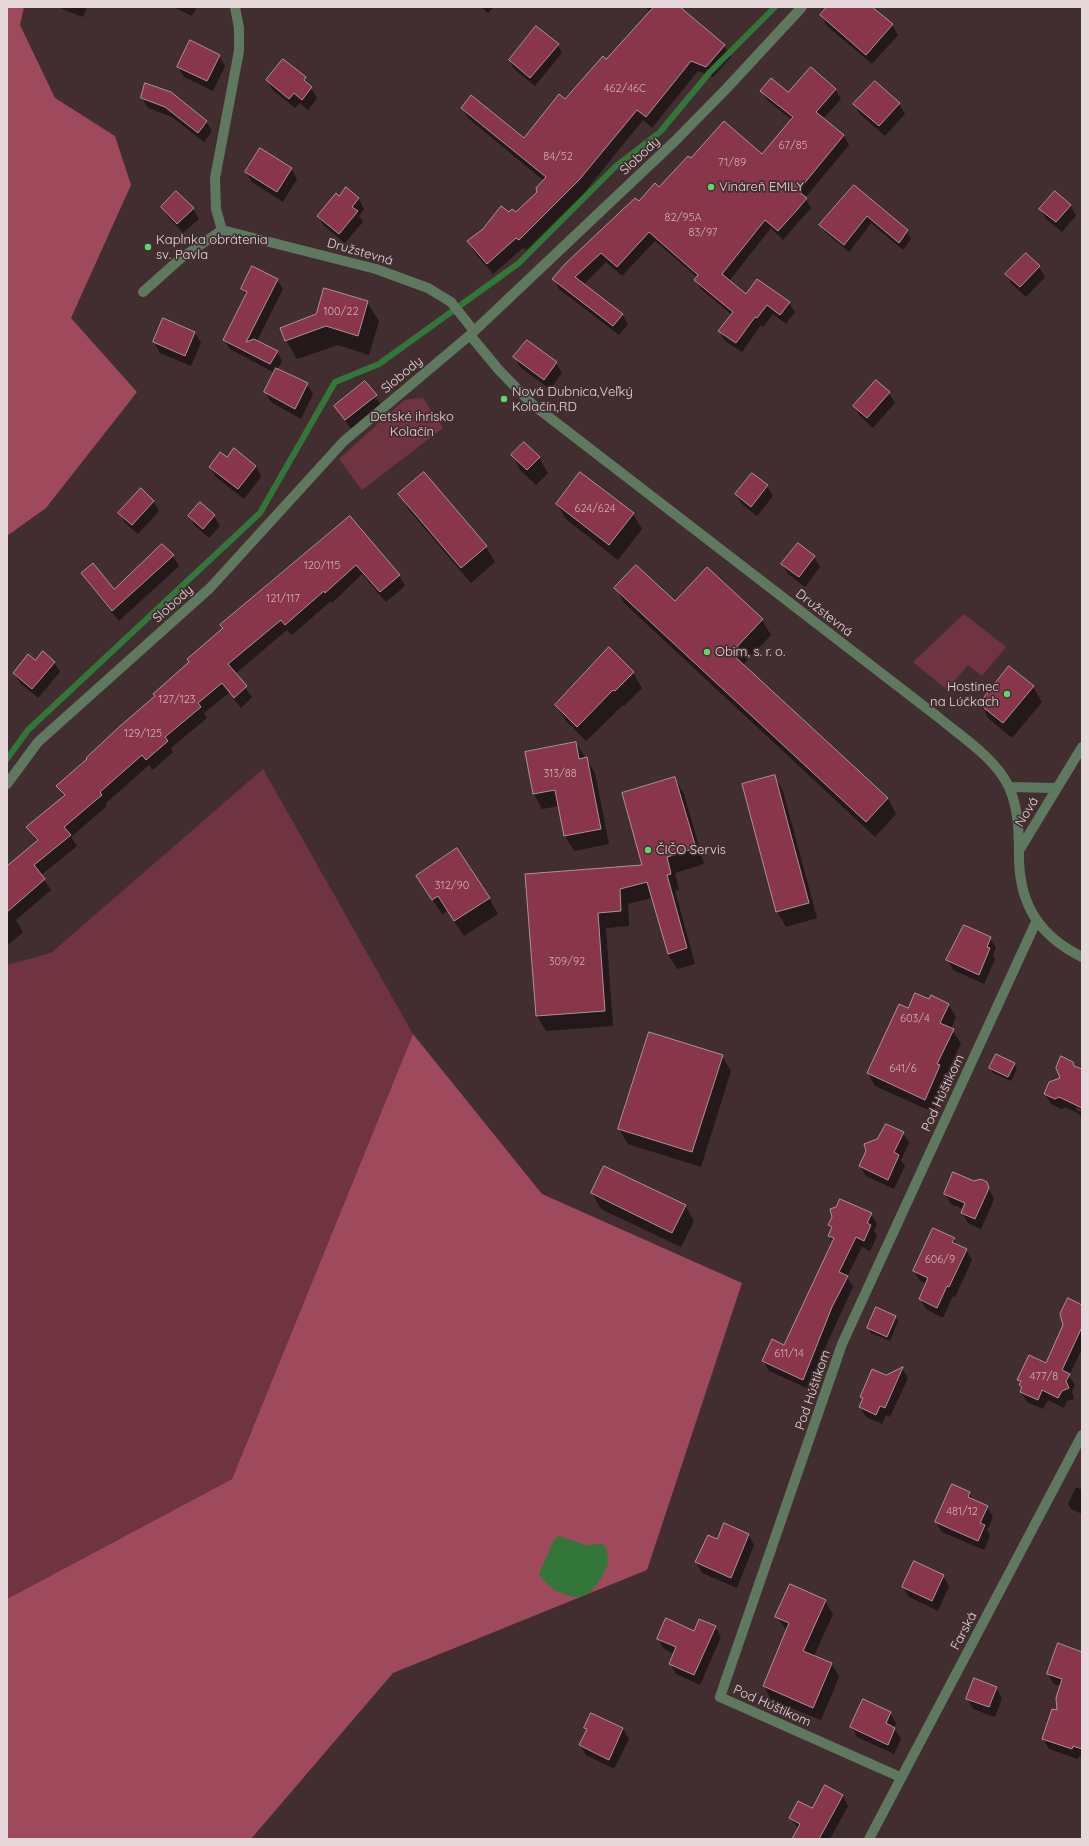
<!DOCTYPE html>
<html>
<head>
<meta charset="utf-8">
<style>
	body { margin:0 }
	#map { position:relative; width:1089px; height:1846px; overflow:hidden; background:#422d31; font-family:Quicksand,sans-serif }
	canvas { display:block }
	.frame { position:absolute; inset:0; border:8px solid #e6d8da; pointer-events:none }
</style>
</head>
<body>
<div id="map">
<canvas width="1089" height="1846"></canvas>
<div class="frame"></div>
</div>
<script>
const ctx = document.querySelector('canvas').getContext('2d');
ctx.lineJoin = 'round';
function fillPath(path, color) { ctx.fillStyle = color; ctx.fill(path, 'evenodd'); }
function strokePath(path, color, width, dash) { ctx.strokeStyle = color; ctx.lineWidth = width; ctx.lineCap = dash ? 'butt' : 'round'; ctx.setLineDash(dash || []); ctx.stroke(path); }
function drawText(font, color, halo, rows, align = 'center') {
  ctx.font = font + ' Quicksand,sans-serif'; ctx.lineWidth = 3.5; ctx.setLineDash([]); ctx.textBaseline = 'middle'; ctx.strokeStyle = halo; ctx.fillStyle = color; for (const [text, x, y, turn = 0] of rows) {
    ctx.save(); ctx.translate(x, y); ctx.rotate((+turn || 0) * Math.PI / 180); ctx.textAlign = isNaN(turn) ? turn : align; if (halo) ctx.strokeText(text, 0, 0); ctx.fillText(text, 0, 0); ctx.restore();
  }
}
fillPath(new Path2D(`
	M 423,398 L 443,428 L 362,490 L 339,459 L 403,401 L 410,399 Z
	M 964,614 L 1006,647 L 982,676 L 968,665 L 947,690 L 913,662 Z
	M 263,769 L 413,1034 L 232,1479 L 7,1599 L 7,965 L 51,953 Z`), '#703341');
fillPath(new Path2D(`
	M 7,7 L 24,7 L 20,25 L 55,98 L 115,136 L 131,185 L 71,318 L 137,392 L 46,508 L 7,536 Z
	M 413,1034 L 542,1194 L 742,1283 L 647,1570 L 393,1673 L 251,1839 L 7,1839 L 7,1599 L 232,1479 Z`), '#9e495c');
fillPath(new Path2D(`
	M 558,1536 L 586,1545 L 602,1544 L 606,1547 C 607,1553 609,1560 607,1566 C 604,1575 592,1594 583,1596 C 566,1600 547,1587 539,1574 L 553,1542 Z`), '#337639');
fillPath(new Path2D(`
	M 57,7 L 87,7 L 83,17 Z
	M 173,7 L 197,7 L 192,16 Z
	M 481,7 L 494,7 L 488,13 Z
	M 645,7 L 678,7 L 724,46 L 731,57 L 713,77 L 698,71 L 652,128 L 643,120 L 583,194 L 526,250 L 523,248 L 493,274 L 474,252 L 468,241 L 509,214 L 516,214 L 538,193 L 544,181 L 468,118 L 462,108 L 524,139 L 607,61 L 651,12 Z
	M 828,7 L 870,7 L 892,25 L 898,35 L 872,64 L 827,26 L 821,15 Z
	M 558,45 L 562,53 L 535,86 L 514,69 L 510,61 Z
	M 219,55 L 225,66 L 213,91 L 184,77 L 178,67 Z
	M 305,78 L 317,98 L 308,110 L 300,103 L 295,108 L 273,90 L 267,80 Z
	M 835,89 L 841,99 L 823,119 L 844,136 L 849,145 L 805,198 L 811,208 L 783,240 L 771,228 L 729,281 L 746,295 L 789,303 L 795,312 L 786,324 L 773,314 L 763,327 L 761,325 L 742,352 L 725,341 L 719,331 L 732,315 L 701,289 L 695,280 L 697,277 L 655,241 L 622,276 L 606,262 L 583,285 L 622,314 L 628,324 L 619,335 L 559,289 L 554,279 L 639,203 L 659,189 L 691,160 L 762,155 L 792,120 L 767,100 L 762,91 L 789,94 Z
	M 142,98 L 206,121 L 212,131 L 204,142 L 172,117 L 148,108 Z
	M 854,104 L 899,104 L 905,114 L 885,136 L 860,114 Z
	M 261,150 L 292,169 L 297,179 L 283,202 L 252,182 L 246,172 Z
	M 854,187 L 907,231 L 911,239 L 903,250 L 871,223 L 849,252 L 825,232 L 820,225 Z
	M 346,188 L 359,199 L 364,209 L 359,216 L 363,222 L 345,243 L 324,226 L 318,216 Z
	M 1070,205 L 1076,216 L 1062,232 L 1046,219 L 1040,209 Z
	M 162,207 L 193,209 L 199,219 L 183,233 L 168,217 Z
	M 1026,254 L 1039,267 L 1045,277 L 1026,297 L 1012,284 L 1006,274 Z
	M 277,280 L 283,289 L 257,341 L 277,352 L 282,361 L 278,369 L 307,384 L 313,394 L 301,419 L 271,402 L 265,392 L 275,373 L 230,349 L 224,340 L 246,296 L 242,289 Z
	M 367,302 L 379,321 L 369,355 L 338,345 L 297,359 L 286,340 Z
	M 164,319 L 195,333 L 201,343 L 191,366 L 160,353 L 154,342 Z
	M 515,357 L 556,363 L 562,373 L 550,389 L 520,367 Z
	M 876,381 L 889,393 L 895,403 L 873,428 L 860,416 L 854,406 Z
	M 365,382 L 382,406 L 352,430 L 335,406 Z
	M 512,455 L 539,458 L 548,473 L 536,485 L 521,471 Z
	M 227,459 L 256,466 L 261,477 L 244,499 L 216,477 L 210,467 Z
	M 424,474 L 486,547 L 495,562 L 471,583 L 409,510 L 400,494 Z
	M 767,486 L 773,496 L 757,516 L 742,504 L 736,494 Z
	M 153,501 L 159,511 L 138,534 L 125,523 L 120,513 Z
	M 557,504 L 633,514 L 642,529 L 618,560 L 566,519 Z
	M 189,516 L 214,516 L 220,526 L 209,538 L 195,526 Z
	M 350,518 L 399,575 L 405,586 L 386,602 L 362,574 L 332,603 L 331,601 L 292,635 L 287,630 L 235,674 L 252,697 L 241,708 L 229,693 L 204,713 L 207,718 L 171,748 L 173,752 L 153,770 L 149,765 L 106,803 L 107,806 L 71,837 L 77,846 L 41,875 L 51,890 L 16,920 L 23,932 L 7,946 L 7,867 L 37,842 L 28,827 L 64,797 L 58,786 Z
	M 173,556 L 179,566 L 119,621 L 88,583 L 82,573 L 113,591 Z
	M 814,557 L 820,567 L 805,587 L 788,574 L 782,564 Z
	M 616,588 L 675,603 L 762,620 L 771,635 L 743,665 L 888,798 L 896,814 L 875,837 L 624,603 Z
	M 609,648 L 633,673 L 642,688 L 624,706 L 623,705 L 586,741 L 565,720 L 556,705 Z
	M 35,661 L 54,662 L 60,672 L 38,698 L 20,683 L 14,673 Z
	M 1033,687 L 1042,702 L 1012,738 L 989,719 L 980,704 Z
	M 576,743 L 595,773 L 609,844 L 574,851 L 565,836 L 559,806 L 542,809 L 534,794 L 526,753 Z
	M 774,776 L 783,791 L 817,918 L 786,927 L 777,911 Z
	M 675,779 L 684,794 L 704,864 L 675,873 L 679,890 L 675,891 L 695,964 L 677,969 L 668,954 L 652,898 L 628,904 L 629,926 L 606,928 L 613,1026 L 546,1031 L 537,1016 L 526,875 L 643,866 Z
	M 417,876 L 489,898 L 498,914 L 464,936 L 447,911 L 442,914 Z
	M 990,938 L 996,948 L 993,955 L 995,959 L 984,984 L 953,970 L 948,960 Z
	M 930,1001 L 948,1004 L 956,1017 L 951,1029 L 961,1043 L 945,1077 L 946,1079 L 933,1112 L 875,1086 L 868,1073 L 909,1009 Z
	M 722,1056 L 731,1071 L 701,1167 L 628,1144 L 619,1129 Z
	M 1014,1064 L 1017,1069 L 1011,1081 L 993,1073 L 990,1068 Z
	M 1074,1067 L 1082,1070 L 1082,1110 L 1076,1107 L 1076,1110 L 1082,1112 L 1082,1118 L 1079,1114 L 1065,1107 L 1062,1109 L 1051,1104 L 1045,1094 Z
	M 903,1133 L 909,1143 L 901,1160 L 905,1166 L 894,1189 L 866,1176 L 860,1166 Z
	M 974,1182 L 986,1183 L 994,1199 L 981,1229 L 968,1223 L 962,1213 L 963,1209 L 951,1204 L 945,1194 Z
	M 592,1193 L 685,1205 L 694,1221 L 681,1247 L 601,1209 Z
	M 840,1200 L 871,1214 L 877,1224 L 874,1231 L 877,1236 L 870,1251 L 862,1247 L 847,1277 L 853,1287 L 824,1350 L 825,1352 L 809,1389 L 769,1371 L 763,1361 L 785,1346 L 833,1242 L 829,1236 L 832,1230 L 829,1225 Z
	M 954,1239 L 958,1246 L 966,1250 L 972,1260 L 955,1297 L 953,1296 L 943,1318 L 926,1309 L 920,1299 L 927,1284 L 920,1281 L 914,1271 Z
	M 1082,1306 L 1082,1349 L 1069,1376 L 1075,1385 L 1072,1392 L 1074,1399 L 1067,1401 L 1064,1408 L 1048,1400 L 1043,1409 L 1027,1402 L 1021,1392 L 1022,1389 L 1019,1380 L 1046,1364 Z
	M 896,1317 L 898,1321 L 890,1341 L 871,1333 L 868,1328 Z
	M 902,1369 L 908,1378 L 890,1417 L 886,1415 L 882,1424 L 866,1417 L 860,1407 L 863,1401 L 861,1397 L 886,1376 Z
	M 1076,1487 L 1082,1490 L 1082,1514 L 1071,1509 L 1068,1504 Z
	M 969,1493 L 974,1501 L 987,1507 L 993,1517 L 987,1530 L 990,1536 L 984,1550 L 942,1532 L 936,1522 Z
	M 725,1524 L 749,1535 L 754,1545 L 737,1588 L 702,1573 L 696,1562 L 718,1541 Z
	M 943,1576 L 949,1586 L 938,1611 L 909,1597 L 903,1587 Z
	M 825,1601 L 833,1614 L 814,1656 L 831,1663 L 839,1677 L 821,1720 L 771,1700 L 764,1686 L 787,1631 L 777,1617 Z
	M 715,1627 L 721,1637 L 700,1685 L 676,1674 L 670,1663 L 674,1654 L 664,1649 L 658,1639 Z
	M 1082,1653 L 1082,1757 L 1079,1756 L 1078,1759 L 1049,1749 L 1043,1739 L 1058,1711 L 1061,1686 L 1054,1684 L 1048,1674 Z
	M 996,1688 L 1002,1698 L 995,1717 L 973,1709 L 967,1698 Z
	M 890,1713 L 896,1723 L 894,1728 L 901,1739 L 894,1754 L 857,1737 L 852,1727 Z
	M 592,1714 L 623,1729 L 629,1739 L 614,1769 L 586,1755 L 580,1745 L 587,1731 L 585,1728 Z
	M 843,1796 L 848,1806 L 830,1839 L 794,1839 L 799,1829 L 790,1818 Z`), '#0007');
strokePath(new Path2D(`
	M 7,759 L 28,730 L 260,513 L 335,382 L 379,364 L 519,263 L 616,166 L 660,132 L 710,72 L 775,7`), '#337639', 6);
const building = new Path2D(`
	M 654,7 L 680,7 L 725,45 L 706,67 L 691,61 L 646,117 L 637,110 L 579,180 L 519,240 L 516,238 L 487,264 L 467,241 L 483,229 L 501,206 L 509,212 L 512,209 L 516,212 L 537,192 L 536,188 L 546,177 L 461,108 L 471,95 L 524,138 L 559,94 L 565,99 L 603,56 L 606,59 Z
	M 827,7 L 872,7 L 893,24 L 866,55 L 820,15 Z
	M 536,26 L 559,44 L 530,78 L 509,60 Z
	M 190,40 L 220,55 L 207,81 L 177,67 Z
	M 283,59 L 306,77 L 304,80 L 312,87 L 302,100 L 294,93 L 289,99 L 266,80 Z
	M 811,67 L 836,89 L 816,112 L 844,135 L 798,191 L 807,198 L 797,210 L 778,231 L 765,220 L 722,274 L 746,294 L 757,279 L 790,302 L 780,315 L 767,305 L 757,318 L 755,317 L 736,343 L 718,331 L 733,312 L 694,280 L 698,275 L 649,232 L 617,267 L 601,253 L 575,277 L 623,314 L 613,326 L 552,279 L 565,264 L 635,198 L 639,201 L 655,183 L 659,187 L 688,156 L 691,158 L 724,121 L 762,154 L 793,117 L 760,91 L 771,78 L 788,92 Z
	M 875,81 L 900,103 L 879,126 L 853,104 Z
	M 145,83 L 171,92 L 207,121 L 198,133 L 165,107 L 141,98 Z
	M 260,148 L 292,168 L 277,192 L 245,172 Z
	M 854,185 L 908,230 L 899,243 L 867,216 L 844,245 L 819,225 Z
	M 346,187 L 359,198 L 352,207 L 358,211 L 339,234 L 317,216 L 336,193 L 339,196 Z
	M 176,191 L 194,208 L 177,224 L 161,207 Z
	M 1055,191 L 1071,205 L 1056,222 L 1039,209 Z
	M 1026,253 L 1040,266 L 1020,287 L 1005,274 Z
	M 252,266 L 278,279 L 246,342 L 254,339 L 278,351 L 270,364 L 223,340 L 247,292 L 241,289 Z
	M 324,288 L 368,301 L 358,336 L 326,326 L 285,341 L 280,328 L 316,314 Z
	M 163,318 L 195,332 L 185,356 L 153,342 Z
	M 527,340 L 557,362 L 544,380 L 513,357 Z
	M 276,368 L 308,383 L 295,409 L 264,392 Z
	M 876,380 L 890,392 L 867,418 L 853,406 Z
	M 365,381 L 377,395 L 345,420 L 334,406 Z
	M 524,442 L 540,457 L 527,470 L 511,455 Z
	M 234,448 L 256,466 L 238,489 L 209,467 L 220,452 L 227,457 Z
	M 424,472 L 487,546 L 461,568 L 398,494 Z
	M 580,472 L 634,513 L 609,545 L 556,504 Z
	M 752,473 L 768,485 L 751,507 L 735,494 Z
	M 141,488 L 154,501 L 132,525 L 118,513 Z
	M 200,502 L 215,515 L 203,529 L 188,516 Z
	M 350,516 L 400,575 L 380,592 L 356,565 L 325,593 L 324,591 L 285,625 L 281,620 L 228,664 L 247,686 L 234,698 L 222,683 L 198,703 L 201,707 L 165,737 L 168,741 L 146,760 L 142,755 L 100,792 L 102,795 L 64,827 L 71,835 L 34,865 L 45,879 L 7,912 L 7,866 L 38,840 L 26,827 L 65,795 L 56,786 L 87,759 L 86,758 L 119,727 L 155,696 L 153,694 L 189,662 L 187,659 L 223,628 L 220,625 Z
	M 798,543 L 815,556 L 799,577 L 781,564 Z
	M 162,544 L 174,555 L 112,611 L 81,573 L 93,563 L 114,589 Z
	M 636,565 L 675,601 L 707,567 L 763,619 L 731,653 L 888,798 L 866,822 L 614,588 Z
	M 609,647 L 634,672 L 615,691 L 613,690 L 577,727 L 555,705 Z
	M 43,651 L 55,662 L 32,689 L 13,673 L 28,654 L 35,660 Z
	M 1009,666 L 1034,686 L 1003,723 L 979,704 Z
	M 576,742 L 579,759 L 587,757 L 601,829 L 564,836 L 555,790 L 533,794 L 525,752 Z
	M 775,775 L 809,903 L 776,912 L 742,784 Z
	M 675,777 L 696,848 L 667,857 L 671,874 L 667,875 L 687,948 L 668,954 L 647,882 L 620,889 L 621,911 L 598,913 L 605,1011 L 536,1016 L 525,874 L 642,865 L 622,793 Z
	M 457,848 L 490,898 L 454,921 L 438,896 L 432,900 L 416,876 Z
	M 964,925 L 991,937 L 987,947 L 990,948 L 979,975 L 946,960 Z
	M 915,993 L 929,999 L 931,995 L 949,1004 L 940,1023 L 954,1029 L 937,1064 L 940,1065 L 925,1100 L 867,1073 L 899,1004 L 908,1008 Z
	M 649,1032 L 723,1055 L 692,1152 L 618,1129 Z
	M 996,1054 L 1015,1063 L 1008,1077 L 989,1068 Z
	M 1061,1056 L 1073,1062 L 1074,1066 L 1082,1069 L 1082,1108 L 1059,1097 L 1055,1099 L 1044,1094 L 1049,1082 L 1060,1078 L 1056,1068 Z
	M 886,1124 L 904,1132 L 894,1152 L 899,1155 L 888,1180 L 859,1166 L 866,1151 L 864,1144 L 877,1139 Z
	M 604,1166 L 686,1205 L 672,1233 L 591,1193 Z
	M 953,1172 L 974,1181 L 981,1179 L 987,1182 L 989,1188 L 975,1219 L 961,1213 L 965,1203 L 944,1194 Z
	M 840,1199 L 872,1213 L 867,1223 L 871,1225 L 864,1241 L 856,1237 L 839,1272 L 848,1276 L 832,1307 L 803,1380 L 762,1361 L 772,1339 L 784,1345 L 834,1238 L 828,1236 L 832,1227 L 828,1225 L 832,1217 L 830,1209 L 836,1207 Z
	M 933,1228 L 955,1238 L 952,1242 L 967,1249 L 949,1287 L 947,1286 L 937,1308 L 919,1299 L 928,1278 L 913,1271 Z
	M 1068,1298 L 1082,1305 L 1082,1327 L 1062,1370 L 1070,1374 L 1066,1381 L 1069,1388 L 1062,1391 L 1058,1398 L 1042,1390 L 1038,1400 L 1020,1392 L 1022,1387 L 1019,1385 L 1021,1381 L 1017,1380 L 1029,1355 L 1046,1363 L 1063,1325 L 1060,1314 Z
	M 876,1307 L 896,1316 L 887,1337 L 867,1328 Z
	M 903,1367 L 885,1408 L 880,1406 L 876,1415 L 859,1407 L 863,1398 L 860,1397 L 872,1369 L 886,1375 Z
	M 952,1484 L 970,1492 L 968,1497 L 988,1506 L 980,1523 L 985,1525 L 978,1541 L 935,1522 Z
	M 724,1523 L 749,1534 L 731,1578 L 695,1562 L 708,1535 L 717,1539 Z
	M 914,1561 L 944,1575 L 932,1601 L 902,1587 Z
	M 790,1584 L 826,1600 L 803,1651 L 832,1663 L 813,1708 L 763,1686 L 789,1623 L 775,1617 Z
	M 666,1618 L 694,1631 L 699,1619 L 716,1626 L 694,1675 L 669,1664 L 676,1647 L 657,1639 Z
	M 1058,1643 L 1082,1652 L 1082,1749 L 1073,1746 L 1072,1749 L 1042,1739 L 1052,1709 L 1057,1710 L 1056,1698 L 1062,1679 L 1047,1674 Z
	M 974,1678 L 997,1687 L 989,1707 L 966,1699 Z
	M 863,1699 L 891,1712 L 886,1723 L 895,1728 L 888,1745 L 850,1727 Z
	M 591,1713 L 623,1728 L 609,1760 L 579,1745 L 587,1729 L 584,1728 Z
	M 825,1785 L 843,1795 L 819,1839 L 792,1839 L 800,1824 L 789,1818 L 798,1801 L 812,1808 Z`);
fillPath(building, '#89364a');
strokePath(building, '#ac9396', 1);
strokePath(new Path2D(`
	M 222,230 L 216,209 L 215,178 L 239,51 L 239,28 L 235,7
	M 143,292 L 180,259 L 222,230 L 376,269 L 428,288 L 451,302 L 474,331
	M 470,335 L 498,369 L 532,404 L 938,717 C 962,737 995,758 1009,787 C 1019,810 1019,834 1019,859 C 1020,906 1040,936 1082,957
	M 7,784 L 38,742 L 210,588 L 344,441 L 470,335 L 675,141 L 727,88 L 802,7
	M 1009,787 L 1056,788
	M 1020,849 L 1082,747
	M 900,1777 L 720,1697 L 842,1344 L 1036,922
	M 869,1839 L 1082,1435`), '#5e795f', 10);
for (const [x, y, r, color] of [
	[711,187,4,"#60d56b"],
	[148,247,4,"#60d56b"],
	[504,399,4,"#60d56b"],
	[707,652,4,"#60d56b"],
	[1007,694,4,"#60d56b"],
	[648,850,4,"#60d56b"]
]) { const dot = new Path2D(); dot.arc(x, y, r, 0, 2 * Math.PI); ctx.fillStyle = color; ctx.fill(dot); strokePath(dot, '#422d31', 1.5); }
drawText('11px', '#cfb0b6', null, [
	["462/46C",625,89],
	["67/85",793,146],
	["84/52",558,157],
	["71/89",732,163],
	["82/95A",683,218],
	["83/97",703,233],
	["100/22",341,312],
	["624/624",595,509],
	["120/115",322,566],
	["121/117",283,599],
	["127/123",177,700],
	["129/125",143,734],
	["313/88",560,774],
	["312/90",452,886],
	["309/92",567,962],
	["603/4",915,1019],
	["641/6",903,1069],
	["606/9",940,1260],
	["611/14",789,1354],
	["477/8",1044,1377],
	["481/12",962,1512]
]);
drawText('13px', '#e6d8da', '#422d31', [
	["Slobody",640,156,-43],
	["Družstevná",360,252,16],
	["Slobody",402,375,-40],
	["Slobody",173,604,-42],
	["Družstevná",824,613,38],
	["Nová",1027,812,-59],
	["Pod Húštikom",943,1093,-65],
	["Pod Húštikom",813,1390,-71],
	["Farská",964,1631,-62],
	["Pod Húštikom",772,1706,24]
]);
drawText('13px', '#e6d8da', '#422d31', [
	["Vináreň EMILY",719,187],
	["Kaplnka obrátenia",156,240],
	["sv. Pavla",156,255],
	["Nová Dubnica,Veľký",512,392],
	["Kolačín,RD",512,407],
	["Obim, s. r. o.",715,652],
	["Hostinec",999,687,"right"],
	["na Lúčkach",999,702,"right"],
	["ČIČO Servis",656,850]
], 'left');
drawText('13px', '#efd5d9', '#422d31', [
	["Detské ihrisko",412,417],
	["Kolačín",412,432]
]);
</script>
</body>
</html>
